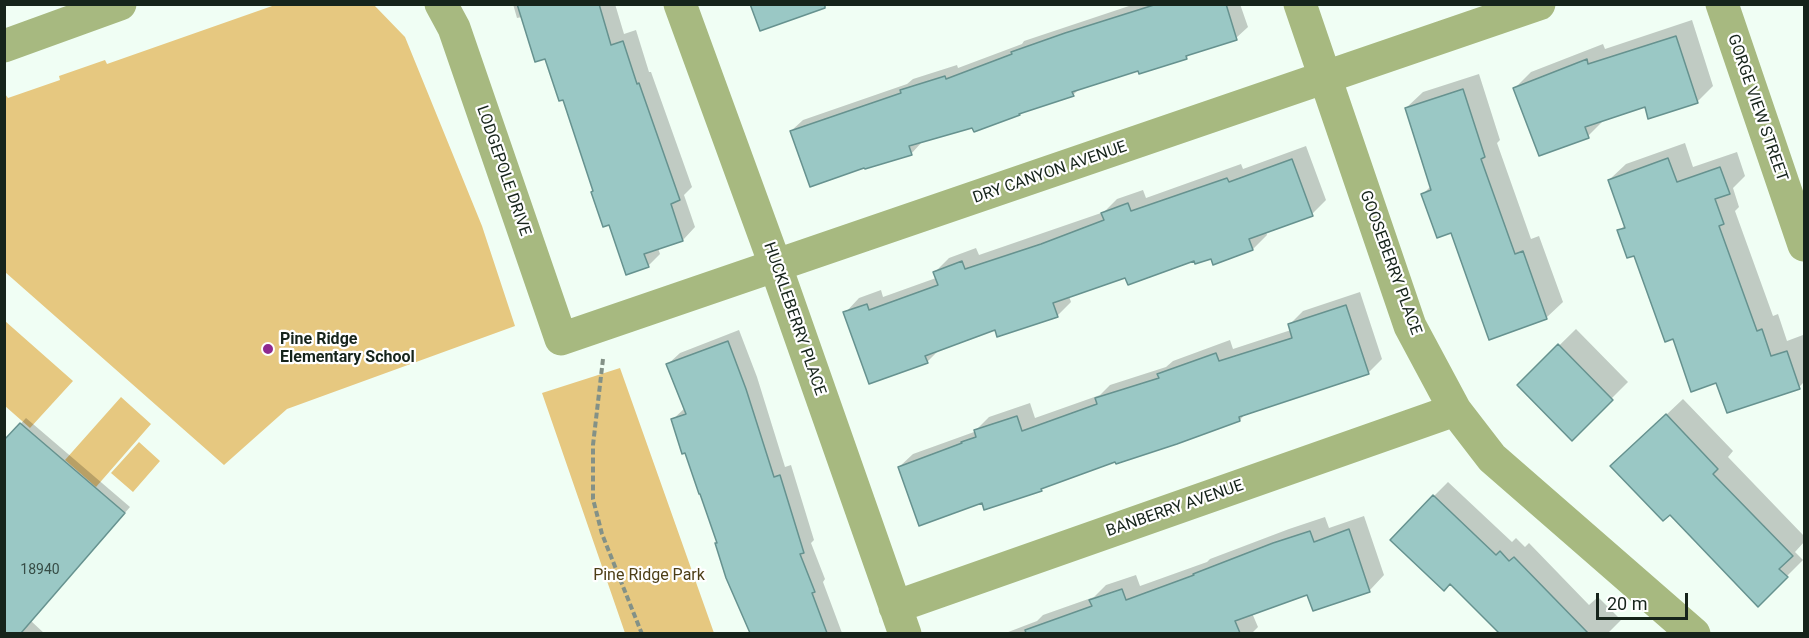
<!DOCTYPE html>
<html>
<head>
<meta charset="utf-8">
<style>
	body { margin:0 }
	#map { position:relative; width:1809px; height:638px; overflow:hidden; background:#f0fef4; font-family:Roboto,sans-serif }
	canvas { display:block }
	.frame { position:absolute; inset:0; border:6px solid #16241b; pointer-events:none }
	.scale { position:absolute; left:1596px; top:593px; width:92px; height:27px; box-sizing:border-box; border:3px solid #16241b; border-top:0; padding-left:8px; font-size:18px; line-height:21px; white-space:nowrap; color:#16241b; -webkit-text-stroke:4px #fff; paint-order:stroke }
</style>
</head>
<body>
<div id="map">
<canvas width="1809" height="638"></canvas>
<div class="frame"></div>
<div class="scale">20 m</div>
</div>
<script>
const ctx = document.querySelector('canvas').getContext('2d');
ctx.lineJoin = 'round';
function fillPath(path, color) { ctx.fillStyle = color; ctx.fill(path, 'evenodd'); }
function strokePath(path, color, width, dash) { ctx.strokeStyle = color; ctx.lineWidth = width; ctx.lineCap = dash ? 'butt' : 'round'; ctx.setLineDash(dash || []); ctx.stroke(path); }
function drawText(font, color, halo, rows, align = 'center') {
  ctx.font = font + ' Roboto,sans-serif'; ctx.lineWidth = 4.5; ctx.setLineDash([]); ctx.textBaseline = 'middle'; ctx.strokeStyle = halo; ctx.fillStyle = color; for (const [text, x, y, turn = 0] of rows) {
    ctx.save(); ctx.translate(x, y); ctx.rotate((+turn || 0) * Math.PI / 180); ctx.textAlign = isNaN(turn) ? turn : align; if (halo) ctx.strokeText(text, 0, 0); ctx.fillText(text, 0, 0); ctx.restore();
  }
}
fillPath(new Path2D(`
	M 275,5 L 374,5 L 405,37 L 482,226 L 515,326 L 287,409 L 224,465 L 5,272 L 5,94 L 8,98 L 60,80 L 59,76 L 105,60 L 107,64 Z
	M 5,321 L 73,381 L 30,428 L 5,406 Z
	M 620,368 L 714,633 L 625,633 L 542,393 Z
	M 121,397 L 151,424 L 96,487 L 65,460 Z
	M 139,442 L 160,461 L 133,492 L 111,473 Z`), '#e6c880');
fillPath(new Path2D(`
	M 513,4 L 615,4 L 624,34 L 636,30 L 649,72 L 651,72 L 692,187 L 684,195 L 695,227 L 683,240 L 658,248 L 660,254 L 648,266 L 564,98 L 546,57 L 522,17 L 517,18 Z
	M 1135,4 L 1240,4 L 1248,27 L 1236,38 L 1191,53 L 1186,58 L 1139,69 L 1080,88 L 1073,95 L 1022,111 L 1019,114 L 973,126 L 922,142 L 911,154 L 791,131 L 803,120 L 907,84 L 913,79 L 957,65 L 958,68 L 1022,44 L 1024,41 Z
	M 1692,20 L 1713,86 L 1697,102 L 1646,105 L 1604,120 L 1588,136 L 1515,88 L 1531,72 L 1603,44 L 1605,49 Z
	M 1479,74 L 1500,140 L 1497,143 L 1531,239 L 1539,236 L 1563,302 L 1546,318 L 1452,231 L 1423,194 L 1431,186 L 1406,108 L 1423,92 Z
	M 1685,143 L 1693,167 L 1737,152 L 1745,176 L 1733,188 L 1739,207 L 1735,211 L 1773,316 L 1778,314 L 1787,341 L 1803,335 L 1804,339 L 1804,382 L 1799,387 L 1674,337 L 1635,254 L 1619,231 L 1625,225 L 1609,180 L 1626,164 Z
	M 1306,146 L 1326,200 L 1312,214 L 1266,232 L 1267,235 L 1253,249 L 1195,259 L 1126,276 L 1069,296 L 1071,302 L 1057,316 L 996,328 L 940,349 L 927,362 L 845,313 L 859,298 L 881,290 L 883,297 L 936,278 L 934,273 L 949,258 L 976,248 L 979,255 L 1104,212 L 1117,199 L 1143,190 L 1146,198 L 1241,164 L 1243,169 Z
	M 1360,292 L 1382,359 L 1368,373 L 1246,413 L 1240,420 L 1177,442 L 1116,460 L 1045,486 L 1041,490 L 983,501 L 899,467 L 913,454 L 974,432 L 989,417 L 1030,403 L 1035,418 L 1100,395 L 1110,385 L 1166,367 L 1173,361 L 1230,340 L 1233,349 L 1291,330 L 1290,324 L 1303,311 Z
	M 1576,329 L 1628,382 L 1572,438 L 1519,385 Z
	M 739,330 L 757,377 L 785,467 L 791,465 L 814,540 L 811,543 L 825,579 L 823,582 L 842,633 L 845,632 L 845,634 L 751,634 L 686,451 L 672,420 L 685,408 L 668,364 L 680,353 Z
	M 1683,399 L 1733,451 L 1728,457 L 1804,536 L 1804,542 L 1795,552 L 1803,560 L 1758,605 L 1670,512 L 1629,450 Z
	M 26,418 L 130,507 L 31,621 L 45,634 L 4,634 L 4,442 Z
	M 1448,482 L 1512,542 L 1516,538 L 1525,547 L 1529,543 L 1589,605 L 1598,597 L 1621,620 L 1607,634 L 1501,634 L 1451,582 L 1434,496 Z
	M 1364,516 L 1384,575 L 1370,590 L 1314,609 L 1308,593 L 1252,613 L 1258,627 L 1251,634 L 1003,634 L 1037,621 L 1043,615 L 1094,597 L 1106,585 L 1136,575 L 1140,586 L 1207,562 L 1210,559 L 1289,529 L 1325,517 L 1329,528 Z`), '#0003');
const building = new Path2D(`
	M 517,4 L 599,4 L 611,45 L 623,41 L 637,84 L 639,83 L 680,200 L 671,204 L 683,241 L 644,254 L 649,267 L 626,275 L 609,225 L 603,227 L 591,192 L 593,191 L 563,100 L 559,101 L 545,59 L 535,62 Z
	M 750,4 L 825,4 L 825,8 L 760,31 Z
	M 1157,4 L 1226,4 L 1237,40 L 1186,56 L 1187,59 L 1139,74 L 1138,71 L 1072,92 L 1074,96 L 1019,114 L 1020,115 L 974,132 L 972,128 L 909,146 L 912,155 L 865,169 L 864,168 L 810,187 L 790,131 L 901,93 L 900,90 L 945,76 L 946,79 L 1012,54 L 1011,52 L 1065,33 Z
	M 1676,36 L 1698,103 L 1648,119 L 1645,107 L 1585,127 L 1589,138 L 1539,156 L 1513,88 L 1587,59 L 1588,64 Z
	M 1463,89 L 1485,157 L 1481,159 L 1515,254 L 1523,251 L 1547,319 L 1489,340 L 1451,233 L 1437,238 L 1421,194 L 1431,190 L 1405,108 Z
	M 1668,158 L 1677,182 L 1720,167 L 1730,194 L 1715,199 L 1724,224 L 1719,226 L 1757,331 L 1762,329 L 1771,356 L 1787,351 L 1800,389 L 1727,413 L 1716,383 L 1691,392 L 1673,339 L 1665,342 L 1634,256 L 1627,258 L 1617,230 L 1625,228 L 1608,180 Z
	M 1292,159 L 1313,216 L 1249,239 L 1253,250 L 1213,265 L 1211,259 L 1195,264 L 1194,261 L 1128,285 L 1125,278 L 1053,303 L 1058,317 L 997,337 L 995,330 L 925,356 L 928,363 L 869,384 L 843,312 L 867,304 L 869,310 L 938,285 L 933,272 L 962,261 L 965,269 L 1041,244 L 1104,220 L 1101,213 L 1128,203 L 1131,211 L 1227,178 L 1229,182 Z
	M 1346,305 L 1369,374 L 1239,417 L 1240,421 L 1177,444 L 1116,464 L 1115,462 L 1041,489 L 1042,491 L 984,510 L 982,503 L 919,526 L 898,467 L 962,443 L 961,442 L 976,437 L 974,430 L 1017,416 L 1022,431 L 1097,404 L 1095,398 L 1159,378 L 1157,374 L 1216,353 L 1219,361 L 1292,338 L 1288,324 Z
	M 728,341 L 746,389 L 774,477 L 780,475 L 804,553 L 800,554 L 815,592 L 812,593 L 827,633 L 750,633 L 726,578 L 715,543 L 717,543 L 700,494 L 699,494 L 685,453 L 682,454 L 671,419 L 686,414 L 666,364 Z
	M 1558,344 L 1613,400 L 1572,441 L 1517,385 Z
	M 1666,414 L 1718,469 L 1713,474 L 1793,556 L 1779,569 L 1788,577 L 1758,607 L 1670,515 L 1663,521 L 1610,466 Z
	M 20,423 L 125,513 L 21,633 L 4,633 L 4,440 Z
	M 1433,495 L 1496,555 L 1500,551 L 1509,561 L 1514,557 L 1588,633 L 1499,633 L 1450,584 L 1444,591 L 1390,540 Z
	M 1349,529 L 1370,592 L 1313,611 L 1307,595 L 1235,621 L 1240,633 L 1026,633 L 1025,630 L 1092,606 L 1089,600 L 1122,589 L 1126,600 L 1194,575 L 1193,574 L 1273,543 L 1310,531 L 1314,542 Z`);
fillPath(building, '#9ac8c5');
strokePath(building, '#66928f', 1.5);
strokePath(new Path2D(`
	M 603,359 L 593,445 L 593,499 L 602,534 L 642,634`), '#839187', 4, [6, 3]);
strokePath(new Path2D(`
	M 441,4 L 454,28 L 561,339 L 1539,4
	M 680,4 L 776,267 L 905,634
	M 1300,4 L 1410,326 L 1455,410 L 1492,458 L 1694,634
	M 1722,4 L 1804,245
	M 4,46 L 120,4
	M 895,607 L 1455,410`), '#a7b980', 33);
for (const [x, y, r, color] of [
	[268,349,6,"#8e298f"]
]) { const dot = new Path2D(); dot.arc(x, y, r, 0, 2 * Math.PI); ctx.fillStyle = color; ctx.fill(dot); strokePath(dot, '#fff', 2); }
drawText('14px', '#374d46', null, [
	["18940",40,570]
]);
drawText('16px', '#16241b', '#fff', [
	["GORGE VIEW STREET",1757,108,71],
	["LODGEPOLE DRIVE",503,171,71],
	["DRY CANYON AVENUE",1050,173,-19],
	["GOOSEBERRY PLACE",1390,263,70],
	["HUCKLEBERRY PLACE",794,319,71],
	["BANBERRY AVENUE",1175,509,-19]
]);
drawText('bold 16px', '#16241b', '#fff', [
	["Pine Ridge",280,340],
	["Elementary School",280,358]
], 'left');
drawText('16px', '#4d3e16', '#fff', [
	["Pine Ridge Park",649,576]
]);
</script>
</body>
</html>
